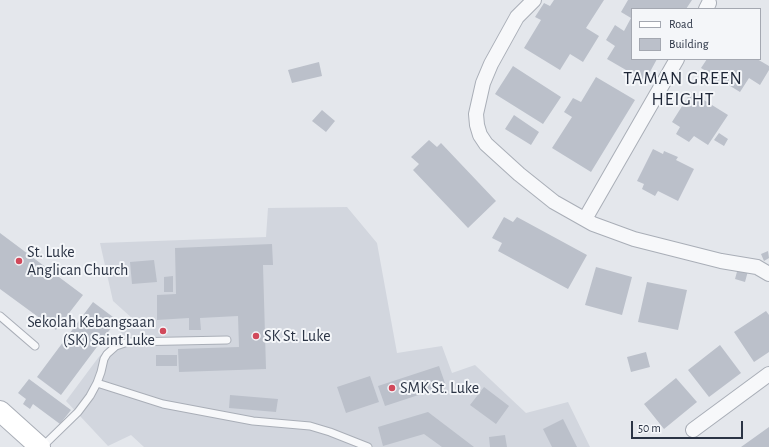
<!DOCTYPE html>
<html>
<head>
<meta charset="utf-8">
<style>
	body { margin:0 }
	#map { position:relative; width:769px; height:447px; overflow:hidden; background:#e4e7ec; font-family:"Alegreya Sans",sans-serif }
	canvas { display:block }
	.legend { position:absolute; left:631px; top:8px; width:130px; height:52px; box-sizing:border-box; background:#f4f6f9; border:1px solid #a4a8b1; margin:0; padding:5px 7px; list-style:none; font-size:12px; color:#2b3445 }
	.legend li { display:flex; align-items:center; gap:8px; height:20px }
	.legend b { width:20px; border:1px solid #a4a8b1 }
	.scale { position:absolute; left:631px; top:421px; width:112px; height:18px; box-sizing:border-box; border:2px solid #2b3445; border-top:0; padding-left:5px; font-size:12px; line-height:14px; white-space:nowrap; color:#2b3445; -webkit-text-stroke:3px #f4f6f9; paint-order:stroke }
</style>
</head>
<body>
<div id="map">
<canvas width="769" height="447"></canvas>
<ul class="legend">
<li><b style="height:5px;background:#fff"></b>Road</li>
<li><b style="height:11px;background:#bbc0ca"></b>Building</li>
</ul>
<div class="scale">50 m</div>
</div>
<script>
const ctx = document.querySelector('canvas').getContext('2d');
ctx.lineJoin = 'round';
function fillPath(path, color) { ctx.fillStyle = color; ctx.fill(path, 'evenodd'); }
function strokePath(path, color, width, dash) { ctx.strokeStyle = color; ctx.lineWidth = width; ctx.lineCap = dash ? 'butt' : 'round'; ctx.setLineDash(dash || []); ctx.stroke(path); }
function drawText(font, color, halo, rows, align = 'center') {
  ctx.font = font + ' "Alegreya Sans",sans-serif'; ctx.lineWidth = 4; ctx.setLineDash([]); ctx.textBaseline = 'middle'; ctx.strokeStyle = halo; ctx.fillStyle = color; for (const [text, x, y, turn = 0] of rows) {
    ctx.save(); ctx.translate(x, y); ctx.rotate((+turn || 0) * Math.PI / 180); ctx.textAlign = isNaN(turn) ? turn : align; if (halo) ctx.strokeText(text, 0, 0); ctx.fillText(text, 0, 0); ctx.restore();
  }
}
fillPath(new Path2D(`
	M 347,207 L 377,243 L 397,353 L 442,346 L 452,373 L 475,365 L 526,413 L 568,402 L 590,447 L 144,447 L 131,435 L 108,446 L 66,401 L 98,358 L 133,319 L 113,301 L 100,243 L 266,237 L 268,208 Z`), '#d2d6de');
fillPath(new Path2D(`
	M 554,0 L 604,0 L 586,28 L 599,36 L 583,62 L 570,54 L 560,70 L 524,48 L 541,20 L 535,17 L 544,3 L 550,6 Z
	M 628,0 L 692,0 L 686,9 L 632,9 L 632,59 L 657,59 L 645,81 L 607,59 L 615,46 L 606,40 L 615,25 L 624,31 L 631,18 L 621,12 Z
	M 707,59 L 757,59 L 769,66 L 769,70 L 760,85 L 749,78 L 740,92 L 722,81 L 719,86 L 708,79 L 711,74 L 701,68 Z
	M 319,62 L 322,76 L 292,83 L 288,70 Z
	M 513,66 L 561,97 L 543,124 L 495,94 Z
	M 596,77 L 635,100 L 591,172 L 552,148 L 572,117 L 564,112 L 573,98 L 581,102 Z
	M 691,92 L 728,115 L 708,145 L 694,136 L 689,142 L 676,134 L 680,127 L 672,122 Z
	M 322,110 L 335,121 L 326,132 L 312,121 Z
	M 514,115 L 539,132 L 531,145 L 505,129 Z
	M 719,133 L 728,139 L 724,146 L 714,140 Z
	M 429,140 L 437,147 L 441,143 L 496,201 L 468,228 L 413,170 L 419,164 L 411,157 Z
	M 653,149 L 663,154 L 664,151 L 678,157 L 676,160 L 694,169 L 678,201 L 658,191 L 655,196 L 642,189 L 644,184 L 637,181 Z
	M 504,217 L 513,222 L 517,217 L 587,255 L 568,289 L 498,251 L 502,243 L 492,238 Z
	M 0,233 L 83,295 L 56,330 L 0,289 Z
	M 272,244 L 273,265 L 263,265 L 266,369 L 179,372 L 178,349 L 239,347 L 238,316 L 200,318 L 201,330 L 189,330 L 189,318 L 157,320 L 157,295 L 176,294 L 175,248 Z
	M 768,251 L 769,258 L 764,261 L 761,254 Z
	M 154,260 L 157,282 L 132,284 L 130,262 Z
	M 596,267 L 632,277 L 622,315 L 585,305 Z
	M 738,268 L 748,271 L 745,282 L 735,279 Z
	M 173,276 L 173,292 L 164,292 L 164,277 Z
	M 647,282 L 687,290 L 678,330 L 638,322 Z
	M 93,302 L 117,320 L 61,395 L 37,377 Z
	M 766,311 L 769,315 L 769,352 L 754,362 L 734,332 Z
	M 720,345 L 741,373 L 709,397 L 688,370 Z
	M 646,352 L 650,367 L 631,372 L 627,357 Z
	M 156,355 L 177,355 L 177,366 L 156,366 Z
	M 439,366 L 446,386 L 385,406 L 378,386 Z
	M 370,376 L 379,402 L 346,413 L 337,387 Z
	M 676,378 L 697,402 L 664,429 L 644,404 Z
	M 29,379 L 71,410 L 60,424 L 33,404 L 30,409 L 23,404 L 26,399 L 18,393 Z
	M 484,387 L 509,406 L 496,424 L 470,405 Z
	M 230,395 L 278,399 L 276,412 L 229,408 Z
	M 428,412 L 474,447 L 442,447 L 424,434 L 383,446 L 378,427 Z
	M 563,419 L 577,447 L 552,447 L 543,429 Z
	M 769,427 L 769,447 L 741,447 Z
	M 505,435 L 507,447 L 490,447 L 489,437 Z`), '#bbc0ca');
const lane = new Path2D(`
	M 0,316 L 35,346
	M 97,383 L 163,404 L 253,421 L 310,426 L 330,432 L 368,447
	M 42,447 L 78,412 L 90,396 L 97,383 L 101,372 L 104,359 L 107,354 L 116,346 L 128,342 L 227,340`);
const street = new Path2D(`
	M 534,0 L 517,17 L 491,64 L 483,83 L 476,114 L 477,125 L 480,135 L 486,144 L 519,174 L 554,202 L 593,224 L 634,239 L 721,261 L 757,267 L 769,274
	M 706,9 L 709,3
	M 585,219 L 677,59
	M 693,430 L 769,374`);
const secondary = new Path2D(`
	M 0,411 L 40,447`);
strokePath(lane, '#a9aeb7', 9);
strokePath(street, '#a9aeb7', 16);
strokePath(secondary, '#a9aeb7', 22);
strokePath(lane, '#f7f8fa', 7);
strokePath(street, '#f7f8fa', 14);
strokePath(secondary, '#fff', 20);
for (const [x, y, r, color] of [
	[19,261,4,"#d1495b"],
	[163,331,4,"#d1495b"],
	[256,336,4,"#d1495b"],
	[392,388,4,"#d1495b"]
]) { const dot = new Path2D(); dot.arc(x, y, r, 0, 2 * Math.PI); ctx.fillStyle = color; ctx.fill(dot); strokePath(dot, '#f4f6f9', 1.5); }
drawText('16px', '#2b3445', '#f4f6f9', [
	["St. Luke",27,252],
	["Anglican Church",27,270],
	["Sekolah Kebangsaan",155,322,"right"],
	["(SK) Saint Luke",155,340,"right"],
	["SK St. Luke",264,336],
	["SMK St. Luke",400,388]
], 'left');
ctx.letterSpacing = '1px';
drawText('18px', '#1d2536', '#f4f6f9', [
	["TAMAN GREEN",683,79],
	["HEIGHT",683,100]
]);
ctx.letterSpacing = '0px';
</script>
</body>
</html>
